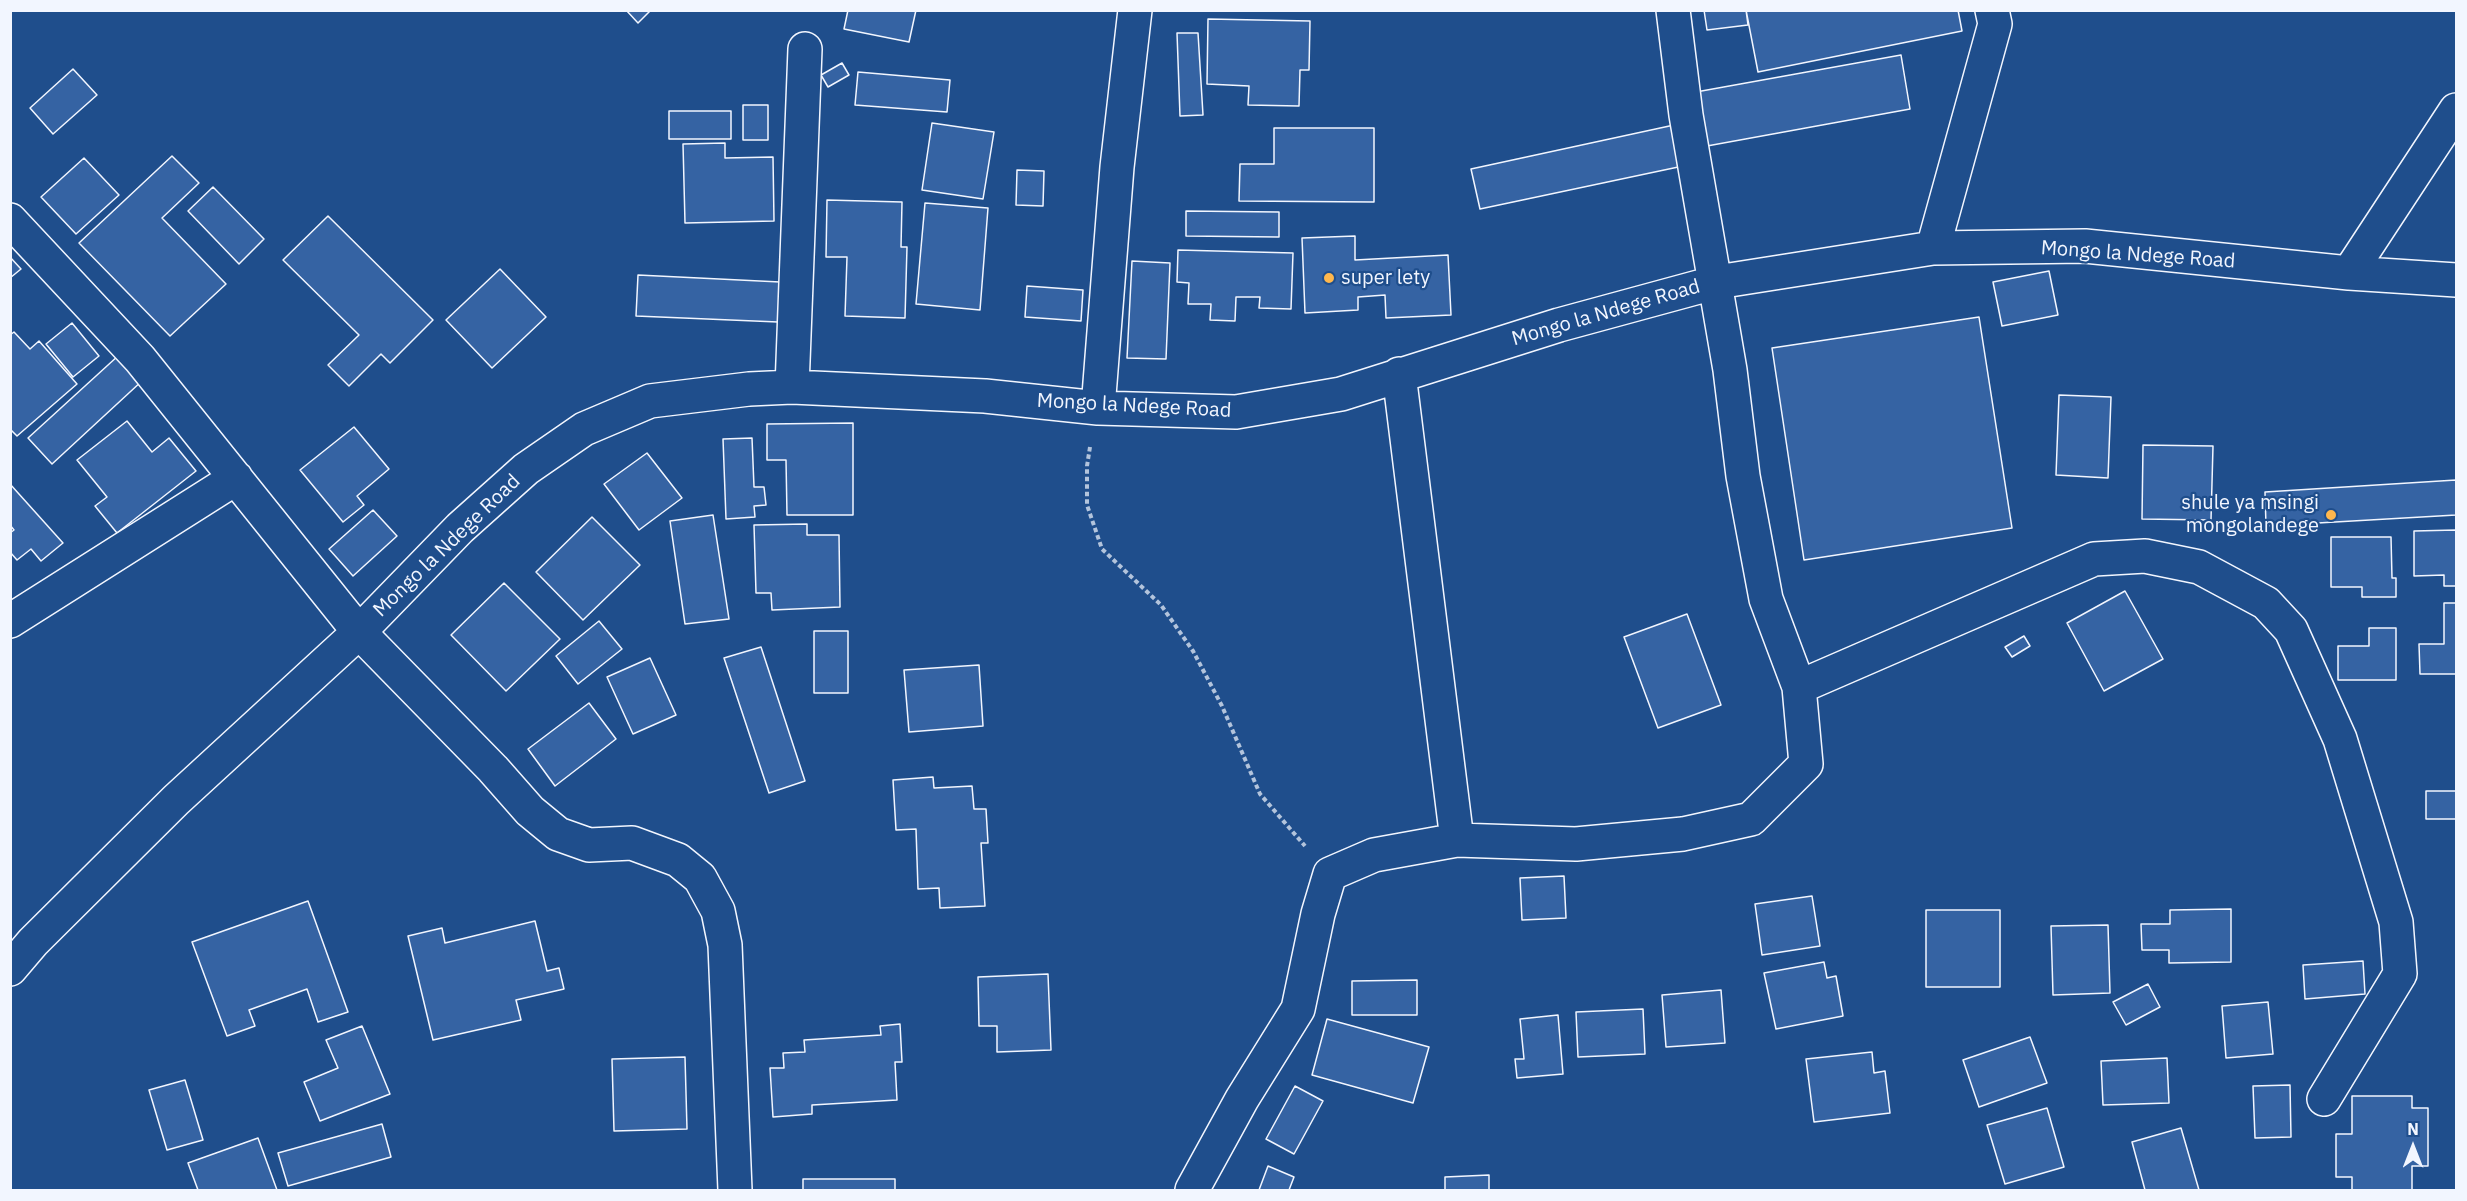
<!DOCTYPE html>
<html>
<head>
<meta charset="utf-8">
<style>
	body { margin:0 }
	#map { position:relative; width:2467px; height:1201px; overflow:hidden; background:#1f4e8c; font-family:"IBM Plex Sans",sans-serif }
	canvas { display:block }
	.frame { position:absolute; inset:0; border:12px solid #f2f6ff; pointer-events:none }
	.north { position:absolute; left:2383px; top:1117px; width:60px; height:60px; -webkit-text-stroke:4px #1f4e8c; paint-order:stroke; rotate:0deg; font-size:16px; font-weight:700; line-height:24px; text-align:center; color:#f2f6ff }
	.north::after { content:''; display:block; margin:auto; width:21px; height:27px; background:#f2f6ff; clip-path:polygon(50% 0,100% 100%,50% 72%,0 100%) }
</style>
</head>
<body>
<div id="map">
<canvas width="2467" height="1201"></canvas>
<div class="frame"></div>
<div class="north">N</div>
</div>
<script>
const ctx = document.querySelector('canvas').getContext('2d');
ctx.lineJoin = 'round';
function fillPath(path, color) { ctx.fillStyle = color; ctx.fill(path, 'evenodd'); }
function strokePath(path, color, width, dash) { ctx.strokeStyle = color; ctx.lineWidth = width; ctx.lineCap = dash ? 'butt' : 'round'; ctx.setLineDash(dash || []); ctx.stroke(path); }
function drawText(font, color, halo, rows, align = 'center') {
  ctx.font = font + ' "IBM Plex Sans",sans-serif'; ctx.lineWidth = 4.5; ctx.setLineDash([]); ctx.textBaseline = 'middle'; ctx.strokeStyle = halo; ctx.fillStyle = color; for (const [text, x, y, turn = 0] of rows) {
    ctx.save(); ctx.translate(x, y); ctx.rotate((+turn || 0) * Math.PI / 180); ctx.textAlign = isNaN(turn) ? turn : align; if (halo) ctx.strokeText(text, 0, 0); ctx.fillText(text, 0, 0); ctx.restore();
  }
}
const building = new Path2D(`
	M 626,10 L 651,10 L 638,23 Z
	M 848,10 L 916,10 L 909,42 L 844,29 Z
	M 1704,10 L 1746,10 L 1748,25 L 1707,30 Z
	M 1746,10 L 1958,10 L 1962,31 L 1758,72 Z
	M 1208,19 L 1310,21 L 1309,70 L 1300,70 L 1299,106 L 1248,105 L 1249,86 L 1207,84 Z
	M 1177,33 L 1198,33 L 1203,115 L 1180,116 Z
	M 1901,55 L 1910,109 L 1707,146 L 1696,92 Z
	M 842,63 L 849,75 L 828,87 L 821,75 Z
	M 73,69 L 97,95 L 53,134 L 30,108 Z
	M 858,72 L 950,80 L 947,112 L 855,105 Z
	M 743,105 L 768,105 L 768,140 L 743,140 Z
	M 669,111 L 731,111 L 731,139 L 669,139 Z
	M 932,123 L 994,132 L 983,199 L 922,190 Z
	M 1674,125 L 1683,166 L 1480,209 L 1471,169 Z
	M 1274,128 L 1374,128 L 1374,202 L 1239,201 L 1240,164 L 1274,164 Z
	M 725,143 L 725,158 L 773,157 L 774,221 L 685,223 L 683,144 Z
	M 172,156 L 199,183 L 162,218 L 226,284 L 170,336 L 79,243 Z
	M 84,158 L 119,195 L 76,234 L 41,197 Z
	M 1017,170 L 1044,171 L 1043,206 L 1016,205 Z
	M 213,187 L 264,239 L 239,264 L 188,211 Z
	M 827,200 L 902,202 L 901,247 L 907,247 L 905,318 L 845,316 L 847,257 L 826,257 Z
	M 925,203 L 988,208 L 980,310 L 916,304 Z
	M 1186,211 L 1279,212 L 1279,237 L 1186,236 Z
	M 328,216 L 433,320 L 390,363 L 381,354 L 349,386 L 328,365 L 359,335 L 283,260 Z
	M 1355,236 L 1355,260 L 1448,255 L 1451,315 L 1386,318 L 1385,295 L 1358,297 L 1358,310 L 1305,313 L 1302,238 Z
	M 1178,250 L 1293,253 L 1291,309 L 1259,308 L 1260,297 L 1236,297 L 1235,321 L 1210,320 L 1211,304 L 1188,304 L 1189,283 L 1177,282 Z
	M 10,257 L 21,269 L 10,278 Z
	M 1132,261 L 1170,263 L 1166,359 L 1127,358 Z
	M 500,269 L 546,317 L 492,368 L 446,320 Z
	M 2049,271 L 2058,315 L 2002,326 L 1993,282 Z
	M 638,275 L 780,282 L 778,322 L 636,316 Z
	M 1027,286 L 1083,290 L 1081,321 L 1025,317 Z
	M 1979,317 L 2012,528 L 1804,560 L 1772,348 Z
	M 72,323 L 99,356 L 73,377 L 46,344 Z
	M 14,332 L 30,349 L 39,341 L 77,384 L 17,436 L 10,429 L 10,335 Z
	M 119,355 L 143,380 L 52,464 L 28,438 Z
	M 2059,395 L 2111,397 L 2108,478 L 2056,475 Z
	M 127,421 L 152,452 L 169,438 L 196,471 L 117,533 L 95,506 L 107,497 L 77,460 Z
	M 853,423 L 853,515 L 787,515 L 786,460 L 767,460 L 767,424 Z
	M 354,427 L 389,469 L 357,496 L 364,505 L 343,522 L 300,470 Z
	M 752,438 L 754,487 L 764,487 L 766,505 L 754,506 L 755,517 L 726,519 L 723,439 Z
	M 2143,445 L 2213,446 L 2211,520 L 2142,519 Z
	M 647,453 L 682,498 L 639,530 L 604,484 Z
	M 2456,480 L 2456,515 L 2266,526 L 2265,492 Z
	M 10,484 L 63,543 L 41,561 L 31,549 L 17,560 L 10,552 L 10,533 L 14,530 L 10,525 Z
	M 373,510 L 397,536 L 353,576 L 329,549 Z
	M 713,515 L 729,619 L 685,624 L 670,521 Z
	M 592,517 L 640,565 L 583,620 L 536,572 Z
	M 807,524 L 807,535 L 839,535 L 840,607 L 772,610 L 771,593 L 756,593 L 754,525 Z
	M 2456,530 L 2456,586 L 2444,586 L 2444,575 L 2414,576 L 2414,531 Z
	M 2331,537 L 2391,537 L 2392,578 L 2396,578 L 2396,597 L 2362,597 L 2362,587 L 2331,587 Z
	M 504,583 L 560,639 L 506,691 L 451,635 Z
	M 2125,591 L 2163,659 L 2104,691 L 2067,623 Z
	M 2444,603 L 2456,603 L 2456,674 L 2420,674 L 2419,644 L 2444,644 Z
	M 1687,614 L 1721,705 L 1658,728 L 1624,637 Z
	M 599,621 L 622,649 L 578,684 L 556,656 Z
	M 2369,628 L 2396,628 L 2396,680 L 2338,680 L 2338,646 L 2369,646 Z
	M 814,631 L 848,631 L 848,693 L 814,693 Z
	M 2024,636 L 2030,646 L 2012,657 L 2005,647 Z
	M 761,647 L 805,781 L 769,793 L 724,658 Z
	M 650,658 L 676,715 L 633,734 L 607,677 Z
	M 979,665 L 983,726 L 909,732 L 904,670 Z
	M 589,703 L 616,739 L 555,786 L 528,749 Z
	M 933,777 L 934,788 L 972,786 L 974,809 L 986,809 L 988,843 L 981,843 L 985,906 L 940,908 L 939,888 L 918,889 L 916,829 L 896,830 L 893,780 Z
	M 2426,791 L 2456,791 L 2456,819 L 2426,819 Z
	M 1564,876 L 1566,918 L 1522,920 L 1520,878 Z
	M 1812,896 L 1820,946 L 1762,955 L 1755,904 Z
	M 308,901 L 348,1012 L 318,1022 L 307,989 L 249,1010 L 255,1026 L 227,1036 L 192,942 Z
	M 2231,909 L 2231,962 L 2169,963 L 2169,950 L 2142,950 L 2141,924 L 2170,924 L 2170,910 Z
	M 1926,910 L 2000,910 L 2000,987 L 1926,987 Z
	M 535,921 L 547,971 L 559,968 L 564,989 L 516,1000 L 521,1020 L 433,1040 L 408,936 L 442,928 L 445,943 Z
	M 2108,925 L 2110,993 L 2053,995 L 2051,926 Z
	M 2363,961 L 2365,994 L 2305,999 L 2303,965 Z
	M 1824,962 L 1827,978 L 1836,976 L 1843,1016 L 1776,1029 L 1764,973 Z
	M 1048,974 L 1051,1050 L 997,1052 L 997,1026 L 979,1026 L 978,977 Z
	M 1417,980 L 1417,1015 L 1352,1015 L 1352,981 Z
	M 2148,984 L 2160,1007 L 2126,1025 L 2113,1002 Z
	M 1721,990 L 1725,1043 L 1666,1047 L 1662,995 Z
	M 2268,1002 L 2273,1054 L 2226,1058 L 2222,1006 Z
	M 1643,1009 L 1645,1054 L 1578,1057 L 1576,1012 Z
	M 1558,1015 L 1563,1074 L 1517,1078 L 1515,1059 L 1524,1059 L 1520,1019 Z
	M 1327,1019 L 1429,1047 L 1413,1103 L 1312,1075 Z
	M 900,1024 L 902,1062 L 895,1062 L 897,1100 L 812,1105 L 812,1114 L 773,1117 L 770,1068 L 784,1068 L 783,1053 L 805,1052 L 804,1040 L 881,1035 L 880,1026 Z
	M 362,1026 L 390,1094 L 320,1121 L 304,1082 L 338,1068 L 326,1040 Z
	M 2030,1037 L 2047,1083 L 1979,1107 L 1963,1060 Z
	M 1872,1052 L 1874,1073 L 1885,1071 L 1890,1113 L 1814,1122 L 1806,1059 Z
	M 685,1057 L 687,1129 L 614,1131 L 612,1059 Z
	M 2167,1058 L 2169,1103 L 2103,1105 L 2101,1061 Z
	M 185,1080 L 203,1140 L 167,1150 L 149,1090 Z
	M 2290,1085 L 2291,1137 L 2255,1138 L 2253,1086 Z
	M 1295,1086 L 1323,1101 L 1294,1154 L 1266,1139 Z
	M 2352,1096 L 2412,1096 L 2412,1108 L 2428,1108 L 2428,1166 L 2412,1166 L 2412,1190 L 2352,1190 L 2352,1177 L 2336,1177 L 2336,1134 L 2352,1134 Z
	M 2047,1108 L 2064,1167 L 2005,1184 L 1987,1125 Z
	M 382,1124 L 391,1157 L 288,1186 L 278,1153 Z
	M 2181,1128 L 2199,1190 L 2145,1190 L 2132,1142 Z
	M 258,1138 L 277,1190 L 198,1190 L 188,1163 Z
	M 1268,1166 L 1294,1177 L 1289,1190 L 1259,1190 Z
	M 1489,1175 L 1489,1190 L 1445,1190 L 1445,1177 Z
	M 803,1179 L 895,1179 L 895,1190 L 803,1190 Z`);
fillPath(building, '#3563a3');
strokePath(building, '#f2f6ff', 1.5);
const minor = new Path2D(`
	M 10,220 L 140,359 L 359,632 L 493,769 L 530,811 L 558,834 L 589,845 L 632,843 L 678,860 L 700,878 L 718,911 L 725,945 L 735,1190
	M 1933,248 L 1995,24 L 1992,10
	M 2349,273 L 2456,110
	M 1399,374 L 1457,840
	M 792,387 L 805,49
	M 1098,408 L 1117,167 L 1135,10
	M 10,621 L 236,478
	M 1799,687 L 2094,559 L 2145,556 L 2199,567 L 2266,603 L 2291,630 L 2340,739 L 2396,922 L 2400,974 L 2324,1099
	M 10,969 L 33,942 L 176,800 L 359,632 L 460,528 L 526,469 L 584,429 L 650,401 L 749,389 L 792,387 L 985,396 L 1098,408 L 1236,412 L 1341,394 L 1559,325 L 1717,282 L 1933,248 L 2085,246 L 2349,273 L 2456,280
	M 1192,1190 L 1242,1099 L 1298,1009 L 1318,914 L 1330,874 L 1374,855 L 1457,840 L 1576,844 L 1683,834 L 1751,819 L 1806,764 L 1799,687 L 1766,599 L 1743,476 L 1730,370 L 1686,115 L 1673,10`);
strokePath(minor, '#f2f6ff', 36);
strokePath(new Path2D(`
	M 1090,447 L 1087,466 L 1087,505 L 1102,549 L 1161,605 L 1193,651 L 1222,706 L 1260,794 L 1305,846`), '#b3c4dc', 4, [4.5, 3]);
strokePath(minor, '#1f4e8c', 33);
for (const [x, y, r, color] of [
	[1329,278,6,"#ffb74d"],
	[2331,515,6,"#ffb74d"]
]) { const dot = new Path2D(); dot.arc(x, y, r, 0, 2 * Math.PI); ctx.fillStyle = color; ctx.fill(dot); strokePath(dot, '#1f4e8c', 2); }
drawText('20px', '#f2f6ff', '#1f4e8c', [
	["Mongo la Ndege Road",2138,255,4],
	["Mongo la Ndege Road",1606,313,-16],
	["Mongo la Ndege Road",1134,406,3],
	["Mongo la Ndege Road",447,546,-44]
]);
drawText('20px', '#f2f6ff', '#1f4e8c', [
	["super lety",1341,278],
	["shule ya msingi",2319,503,"right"],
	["mongolandege",2319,526,"right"]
], 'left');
</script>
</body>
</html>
